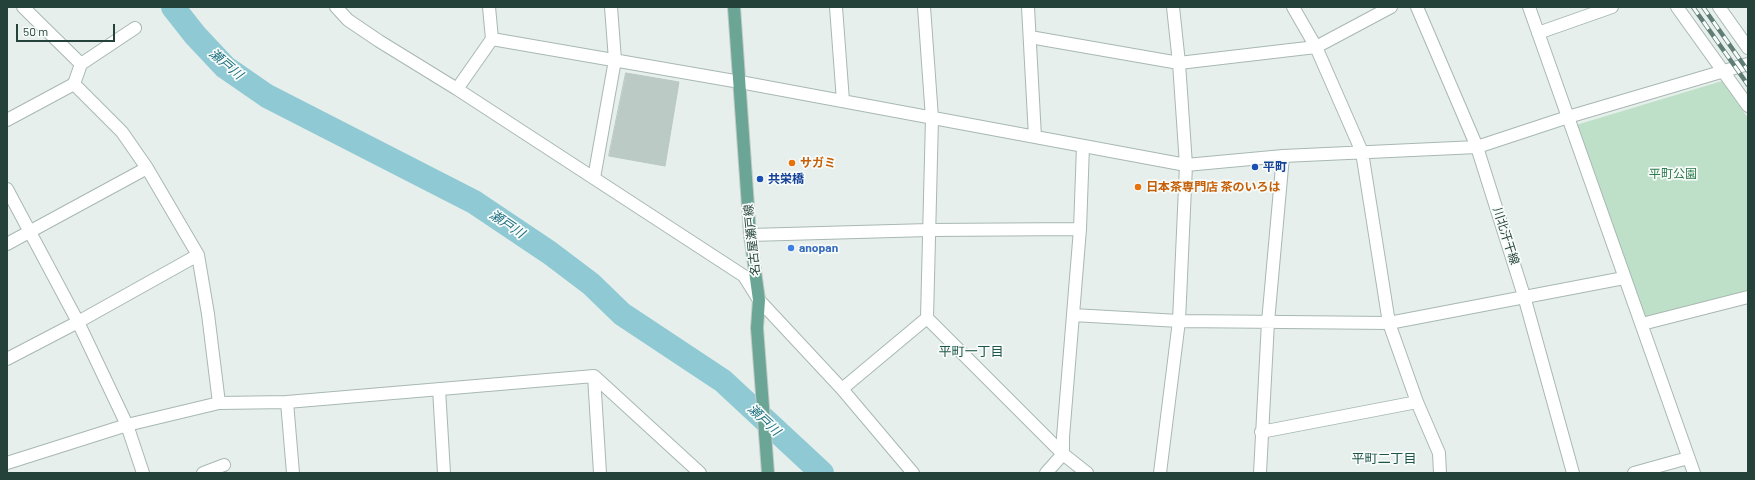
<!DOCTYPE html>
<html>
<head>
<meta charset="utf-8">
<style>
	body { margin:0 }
	#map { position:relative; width:1755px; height:480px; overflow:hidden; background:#e6efeb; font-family:Barlow,sans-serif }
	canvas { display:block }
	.frame { position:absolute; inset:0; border:8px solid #24423a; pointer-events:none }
	.scale { position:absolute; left:16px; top:24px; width:99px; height:18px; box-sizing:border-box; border:2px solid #24423a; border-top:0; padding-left:5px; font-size:12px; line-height:14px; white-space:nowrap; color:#24423a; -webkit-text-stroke:3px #f7fbf9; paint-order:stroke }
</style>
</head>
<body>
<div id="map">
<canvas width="1755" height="480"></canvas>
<div class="frame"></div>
<div class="scale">50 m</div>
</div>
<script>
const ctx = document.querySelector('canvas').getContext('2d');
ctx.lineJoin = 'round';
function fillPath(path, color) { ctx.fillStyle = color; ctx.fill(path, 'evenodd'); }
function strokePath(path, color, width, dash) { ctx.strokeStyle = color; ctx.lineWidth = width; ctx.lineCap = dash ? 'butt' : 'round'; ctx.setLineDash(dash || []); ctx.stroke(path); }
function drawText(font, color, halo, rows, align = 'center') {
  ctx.font = font + ' Barlow,"Noto Sans JP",sans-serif'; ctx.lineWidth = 3.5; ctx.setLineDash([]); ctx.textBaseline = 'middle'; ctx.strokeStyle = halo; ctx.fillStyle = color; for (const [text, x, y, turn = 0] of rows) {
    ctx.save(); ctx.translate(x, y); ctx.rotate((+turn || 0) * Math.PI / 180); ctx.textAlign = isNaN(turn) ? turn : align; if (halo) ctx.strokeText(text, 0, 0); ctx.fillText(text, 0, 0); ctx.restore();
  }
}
fillPath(new Path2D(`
	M 1722,81 L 1748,118 L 1748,290 L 1645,319 L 1576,125 Z`), '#bfe0c8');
strokePath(new Path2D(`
	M 173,7 L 195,35 L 225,67 L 267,96 L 474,202 L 550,253 L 591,284 L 622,314 L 723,381 L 822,473`), '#8ec9d4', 24);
const building = new Path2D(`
	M 626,73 L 679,82 L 665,166 L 609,156 Z`);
fillPath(building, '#bbcac4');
strokePath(building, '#b8c9c2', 1);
const minor = new Path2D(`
	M 336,7 L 348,20 L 379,41 L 457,89 L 744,276 L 759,300 L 842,389 L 913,473
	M 836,7 L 843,101
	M 924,7 L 932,118 L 927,318 L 1063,454 L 1087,473
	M 1028,7 L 1035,137
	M 1293,7 L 1316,47 L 1362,152 L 1389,323 L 1417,402 L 1439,453 L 1440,473
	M 1417,7 L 1477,147 L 1524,296 L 1573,473
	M 1529,7 L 1694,473
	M 1677,7 L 1748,106
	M 1719,7 L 1748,48
	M 1538,33 L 1612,7
	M 1030,37 L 1179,63 L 1316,47 L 1391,7
	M 492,39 L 740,82 L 1186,165 L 1283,156 L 1477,147 L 1568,117 L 1748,64
	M 81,64 L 135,28
	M 74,84 L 122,132 L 147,168 L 198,255 L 208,314 L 219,403
	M 457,89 L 492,39 L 489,7
	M 7,120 L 74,84 L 81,64 L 23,7
	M 594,178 L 615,60 L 611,7
	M 7,189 L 78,322 L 127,425 L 143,473
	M 750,235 L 929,230 L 1080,229
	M 7,244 L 147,168
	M 1073,315 L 1179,321 L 1389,323 L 1624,278
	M 1642,324 L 1748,297
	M 7,359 L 78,322 L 198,255
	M 594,376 L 600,473
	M 439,389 L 444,473
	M 842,389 L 927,318
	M 287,402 L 293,473
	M 1261,432 L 1417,402
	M 7,463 L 127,425 L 219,403 L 287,402 L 594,376 L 700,473
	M 203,473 L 224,465
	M 1046,473 L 1063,454 L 1063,437 L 1080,229 L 1083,146
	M 1160,473 L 1179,321 L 1186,165 L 1179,63 L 1173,7
	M 1260,473 L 1268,322 L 1283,156
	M 1634,473 L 1688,458`);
const major = new Path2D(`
	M 734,7 L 750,235 L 759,300 L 757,328 L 768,473`);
strokePath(minor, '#a8b8b2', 14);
strokePath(major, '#c2cac8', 14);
strokePath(minor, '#fff', 12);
strokePath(major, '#6aa596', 12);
const rail = new Path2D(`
	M 1693,7 L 1748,85
	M 1703,7 L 1748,71`);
strokePath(rail, '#5f7d75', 4.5);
strokePath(rail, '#f7fbf9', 3, [9]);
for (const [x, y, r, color] of [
	[792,163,4,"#e8710a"],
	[1255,167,4,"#1a4fb4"],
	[760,179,4,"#1a4fb4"],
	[1138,187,4,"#e8710a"],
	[791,248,4,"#3f7fe0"]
]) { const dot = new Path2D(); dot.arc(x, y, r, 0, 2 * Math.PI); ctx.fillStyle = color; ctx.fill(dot); strokePath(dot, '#f7fbf9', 1.5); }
drawText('bold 12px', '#c56008', '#f7fbf9', [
	["サガミ",800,163],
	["日本茶専門店 茶のいろは",1146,187]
], 'left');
drawText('bold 12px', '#164399', '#f7fbf9', [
	["平町",1263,167],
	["共栄橋",768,179]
], 'left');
drawText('12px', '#2d7a4b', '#f7fbf9', [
	["平町公園",1673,174]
]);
drawText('12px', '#24423a', '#f7fbf9', [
	["川北汗干線",1506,236,72],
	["名古屋瀬戸線",752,240,-96]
]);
drawText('bold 12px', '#366cbe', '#f7fbf9', [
	["anopan",799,248]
], 'left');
drawText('italic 13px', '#1c6f80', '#f7fbf9', [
	["瀬戸川",226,64,40],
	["瀬戸川",507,224,34],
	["瀬戸川",764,420,43]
]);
drawText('13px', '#1f5548', '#f7fbf9', [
	["平町一丁目",971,352],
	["平町二丁目",1384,459]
]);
</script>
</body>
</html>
